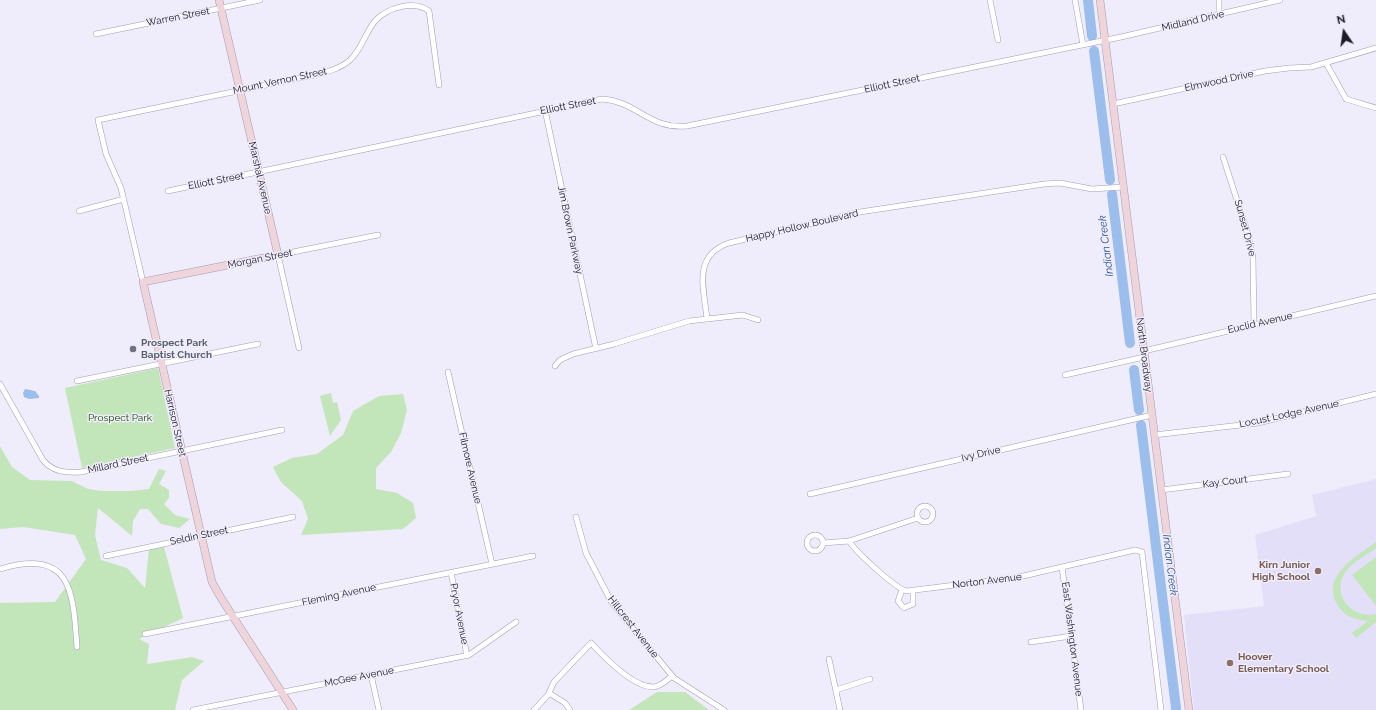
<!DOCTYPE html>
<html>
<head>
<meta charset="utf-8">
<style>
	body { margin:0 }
	#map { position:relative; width:1376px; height:710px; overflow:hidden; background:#efecfb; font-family:Raleway,sans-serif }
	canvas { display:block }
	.north { position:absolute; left:1324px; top:12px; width:40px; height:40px; -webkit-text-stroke:3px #efecfb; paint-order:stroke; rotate:347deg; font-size:11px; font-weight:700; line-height:16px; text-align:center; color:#1e1b28 }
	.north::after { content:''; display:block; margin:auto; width:14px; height:18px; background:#1e1b28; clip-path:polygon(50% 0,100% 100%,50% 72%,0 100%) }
</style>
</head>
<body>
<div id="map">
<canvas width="1376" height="710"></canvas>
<div class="north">N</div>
</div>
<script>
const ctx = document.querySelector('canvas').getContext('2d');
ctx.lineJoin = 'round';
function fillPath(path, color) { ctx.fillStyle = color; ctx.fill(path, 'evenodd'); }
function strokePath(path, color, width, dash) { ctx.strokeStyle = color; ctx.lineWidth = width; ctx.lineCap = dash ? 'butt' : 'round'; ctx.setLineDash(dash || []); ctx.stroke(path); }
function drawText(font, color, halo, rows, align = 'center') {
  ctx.font = font + ' Raleway,sans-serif'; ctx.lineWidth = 3; ctx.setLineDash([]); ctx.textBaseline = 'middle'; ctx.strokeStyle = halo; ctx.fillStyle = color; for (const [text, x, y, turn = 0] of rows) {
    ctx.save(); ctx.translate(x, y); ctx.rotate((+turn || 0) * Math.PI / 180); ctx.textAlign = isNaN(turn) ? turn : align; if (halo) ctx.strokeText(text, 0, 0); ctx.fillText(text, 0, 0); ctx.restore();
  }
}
fillPath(new Path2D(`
	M 1376,479 L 1376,710 L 1194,710 L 1184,615 L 1264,606 L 1255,535 L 1316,516 L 1312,495 Z`), '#e4dff9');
fillPath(new Path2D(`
	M 158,368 L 175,448 L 82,468 L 65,388 Z
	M 331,393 L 333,403 L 337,402 L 341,420 L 330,436 L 320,396 Z
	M 403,394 L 407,410 L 401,433 L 391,452 L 376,468 L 376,489 L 397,493 L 413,503 L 416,518 L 403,529 L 301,535 L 308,519 L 302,501 L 281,482 L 273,467 L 292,458 L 317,454 L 343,435 L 353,411 L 379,396 Z
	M 0,446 L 12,467 L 30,480 L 72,481 L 88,489 L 103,491 L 131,491 L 149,489 L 159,469 L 166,471 L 159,484 L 169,490 L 169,498 L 164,504 L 175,515 L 190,519 L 179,528 L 161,524 L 148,509 L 140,509 L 133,521 L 132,536 L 98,508 L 95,535 L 101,560 L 127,568 L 145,588 L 149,549 L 164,547 L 183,618 L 139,639 L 149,644 L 147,664 L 192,657 L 204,661 L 182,680 L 175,710 L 0,710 L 0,603 L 55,602 L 86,559 L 75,535 L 23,527 L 0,529 Z
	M 1376,542 L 1376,548 C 1367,555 1353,562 1346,571 C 1330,594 1351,619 1376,614 L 1376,622 L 1356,638 L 1352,633 L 1368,621 C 1355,620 1343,616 1337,604 C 1321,575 1357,556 1376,542 Z
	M 1376,557 L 1376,606 L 1352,575 Z
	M 657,692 L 685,692 L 709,710 L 629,710 Z`), '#c3e5ba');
fillPath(new Path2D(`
	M 25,389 L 35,391 L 39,396 L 39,398 L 29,399 L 24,397 L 23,393 Z`), '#9bbeed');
strokePath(new Path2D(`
	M 1088,0 L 1092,36
	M 1094,51 L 1110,180
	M 1112,194 L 1130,343
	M 1134,370 L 1139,410
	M 1141,425 L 1176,708`), '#9bbeed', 10);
const street = new Path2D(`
	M 990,0 L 998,40
	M 1075,0 L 1083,45
	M 1219,14 L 1219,0
	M 96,34 L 260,0
	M 1326,63 L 1346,99 L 1376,108
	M 1113,104 L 1265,71 L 1289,68 L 1311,67 L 1376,48
	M 545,110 L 596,349
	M 1223,157 L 1247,231 L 1253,257 L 1254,325
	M 168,191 L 602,99 C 637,101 649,130 687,126 L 1121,37 L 1280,0
	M 79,211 L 124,199
	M 143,282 L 121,188 L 106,154 L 98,120 L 314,75 C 326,72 340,69 350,60 C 362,49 365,33 375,21 C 388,7 414,0 429,11 L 439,85
	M 707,319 C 704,288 692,256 729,243 L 860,212 L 1044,184 L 1060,183 L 1092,189 L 1123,187
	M 299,348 L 278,255 L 378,235
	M 1144,351 L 1376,296
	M 555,366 L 560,360 L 573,354 L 614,344 L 689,321 L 743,315 L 758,320
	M 448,372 L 492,564
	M 1065,375 L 1144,357
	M 77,381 L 258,344
	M 0,384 L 43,460 C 53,472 65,473 81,472 L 282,430
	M 1154,435 L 1258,423 L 1376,394
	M 1161,490 L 1288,474
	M 810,494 L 1152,415
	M917 514a8 8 0 1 1 16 0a8 8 0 1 1-16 0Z
	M 576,517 L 586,553 L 612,603 L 674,678 L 724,710
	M807 543a8 8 0 1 1 16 0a8 8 0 1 1-16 0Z
	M 849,541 C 856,552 896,589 907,591 L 1019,577 L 1135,550 L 1142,552 L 1161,710
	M 823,543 L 849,541 L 918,518
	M 106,556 L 293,517
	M 1062,567 L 1081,710
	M 0,569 C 72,548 73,591 77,647
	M 451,572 L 467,656
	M 902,590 L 898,601 L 904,608 L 913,604 L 913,590
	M 145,634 L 533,556
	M 1031,642 L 1071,636
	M 829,659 L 840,710
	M 371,675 L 379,710
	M 836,690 L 870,679
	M 549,693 L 565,703 L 570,710
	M 193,710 L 469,655 L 516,622
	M 534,710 L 548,695 L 554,682 L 591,643 C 603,656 634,688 654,687 C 661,686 667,680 672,676`);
const secondary = new Path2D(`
	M 219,0 L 278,255 L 143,282 L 212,582 L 221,598 L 293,710
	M 1100,0 L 1189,710`);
strokePath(street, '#a29bbd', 6);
strokePath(secondary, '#a29bbd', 8);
strokePath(street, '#fff', 5);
strokePath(secondary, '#efd4da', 7);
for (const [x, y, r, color] of [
	[133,349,4,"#6b7280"],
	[1318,571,4,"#8d6e63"],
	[1230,663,4,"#8d6e63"]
]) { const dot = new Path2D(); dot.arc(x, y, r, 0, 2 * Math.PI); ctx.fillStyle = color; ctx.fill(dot); strokePath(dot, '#efecfb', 1.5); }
drawText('10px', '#1e1b28', '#efecfb', [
	["Warren Street",178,17,-11],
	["Midland Drive",1193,21,-13],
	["Mount Vernon Street",280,81,-12],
	["Elmwood Drive",1219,81,-12],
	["Elliott Street",892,84,-12],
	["Elliott Street",568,106,-11],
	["Marshal Avenue",260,178,77],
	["Elliott Street",216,181,-11],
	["Happy Hollow Boulevard",802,226,-13],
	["Sunset Drive",1245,228,75],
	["Jim Brown Parkway",570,230,78],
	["Morgan Street",260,259,-11],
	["Euclid Avenue",1260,323,-13],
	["North Broadway",1144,355,83],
	["Locust Lodge Avenue",1289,414,-12],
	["Harrison Street",175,423,77],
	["Ivy Drive",981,454,-13],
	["Millard Street",118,464,-12],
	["Filmore Avenue",470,468,77],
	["Kay Court",1225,482,-7],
	["Seldin Street",199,536,-12],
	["Norton Avenue",987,581,-7],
	["Fleming Avenue",339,595,-12],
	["Pryor Avenue",459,614,79],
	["Hillcrest Avenue",633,627,52],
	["East Washington Avenue",1072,639,83],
	["McGee Avenue",359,677,-11]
]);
drawText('bold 10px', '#5b616d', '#efecfb', [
	["Prospect Park",141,343],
	["Baptist Church",141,355]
], 'left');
drawText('10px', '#1b4b07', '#efecfb', [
	["Prospect Park",120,418]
]);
drawText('bold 10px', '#785e54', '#efecfb', [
	["Kirn Junior",1310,565],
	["High School",1310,577],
	["Hoover",1238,657,"left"],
	["Elementary School",1238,669,"left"]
], 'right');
drawText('italic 11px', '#2b5691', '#efecfb', [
	["Indian Creek",1106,246,-97],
	["Indian Creek",1170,565,83]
]);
</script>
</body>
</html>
